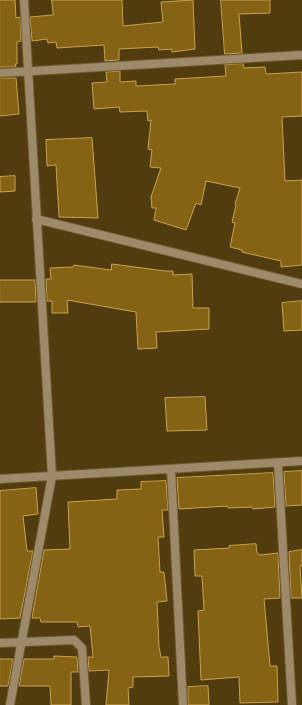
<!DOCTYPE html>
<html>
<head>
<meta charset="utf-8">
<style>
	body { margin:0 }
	canvas { display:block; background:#513c10 }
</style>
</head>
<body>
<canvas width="302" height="705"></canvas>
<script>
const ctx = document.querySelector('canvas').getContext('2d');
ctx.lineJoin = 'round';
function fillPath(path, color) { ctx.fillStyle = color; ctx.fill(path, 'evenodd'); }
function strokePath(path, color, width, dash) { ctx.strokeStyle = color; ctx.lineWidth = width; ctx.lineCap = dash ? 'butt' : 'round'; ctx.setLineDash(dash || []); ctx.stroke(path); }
const building = new Path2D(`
	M 0,0 L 15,0 L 16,18 L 20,17 L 21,41 L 17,42 L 17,64 L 15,64 L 16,67 L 0,67 Z
	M 52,0 L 122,0 L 123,26 L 163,22 L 161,2 L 193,0 L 195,49 L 172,52 L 172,49 L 159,50 L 158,47 L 119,49 L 119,60 L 105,61 L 104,45 L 57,48 L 56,42 L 48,43 L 47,39 L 32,41 L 30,17 L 53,15 Z
	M 221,0 L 270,0 L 270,13 L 239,14 L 242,53 L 225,54 Z
	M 243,64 L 244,68 L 265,67 L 266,74 L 302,72 L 302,116 L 282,117 L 285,181 L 302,180 L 302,265 L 281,267 L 281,261 L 242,252 L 242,250 L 230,247 L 235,223 L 232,222 L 236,205 L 235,204 L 240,188 L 206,181 L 201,205 L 196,203 L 186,230 L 154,220 L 156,208 L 152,208 L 151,197 L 161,168 L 150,167 L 152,150 L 148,149 L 151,120 L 148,121 L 147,111 L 120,112 L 119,107 L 94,109 L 92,83 L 107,82 L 106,72 L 120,71 L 120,82 L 136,81 L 136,86 L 175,84 L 175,79 L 226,76 L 225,65 Z
	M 0,78 L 16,78 L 19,114 L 0,116 Z
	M 92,138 L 98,218 L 59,217 L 56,165 L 47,166 L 46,140 Z
	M 15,176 L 15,191 L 0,192 L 0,177 Z
	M 112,264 L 165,271 L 173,271 L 173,275 L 192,274 L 193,308 L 209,308 L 209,329 L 156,332 L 157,348 L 138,349 L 136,312 L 67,300 L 68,313 L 52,313 L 52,301 L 47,301 L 46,279 L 51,279 L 50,268 L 73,267 L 74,265 L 111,270 Z
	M 0,280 L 35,280 L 36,302 L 0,302 Z
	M 302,301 L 302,330 L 284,331 L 282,303 Z
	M 205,397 L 207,430 L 167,431 L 165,398 Z
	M 302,471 L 302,505 L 286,506 L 284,472 Z
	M 273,473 L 275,507 L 253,509 L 252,507 L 228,508 L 228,506 L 179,509 L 177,478 Z
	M 166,481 L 168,510 L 162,510 L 164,537 L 158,537 L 160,572 L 164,572 L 167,601 L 157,602 L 159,647 L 161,657 L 168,657 L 169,676 L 133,677 L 133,687 L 128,688 L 129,705 L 106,705 L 109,670 L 89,671 L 88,657 L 93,657 L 90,626 L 78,627 L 77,622 L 41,622 L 40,618 L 32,618 L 44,550 L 70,549 L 68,502 L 117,499 L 117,490 L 141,489 L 141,482 Z
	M 36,488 L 38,514 L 23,516 L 27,551 L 33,551 L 20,618 L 0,619 L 0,491 Z
	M 256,544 L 257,553 L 260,555 L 278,553 L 280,598 L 264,599 L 270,666 L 277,666 L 278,702 L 240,703 L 239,677 L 201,680 L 198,611 L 204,610 L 202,576 L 195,576 L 194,550 L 229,548 L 229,546 Z
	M 302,550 L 302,566 L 300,566 L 302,598 L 291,598 L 289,552 Z
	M 54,656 L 77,657 L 78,672 L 71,672 L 71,705 L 51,705 L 50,686 L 19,686 L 24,659 L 54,659 Z
	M 0,659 L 13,659 L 8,686 L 0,686 Z
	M 208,686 L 209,705 L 188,705 L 188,687 Z`);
fillPath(building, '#856315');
strokePath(building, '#caa150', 1);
const minor = new Path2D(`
	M 0,73 L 302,55
	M 36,219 L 302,284
	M 278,463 L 292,705
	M 171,469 L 183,705
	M 0,479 L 302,461
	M 0,643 L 74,640 L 82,648 L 86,705
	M 10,705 L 52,476 L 24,0`);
strokePath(minor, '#6f5a2f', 10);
strokePath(minor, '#9c8a6a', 8);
</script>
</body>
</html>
